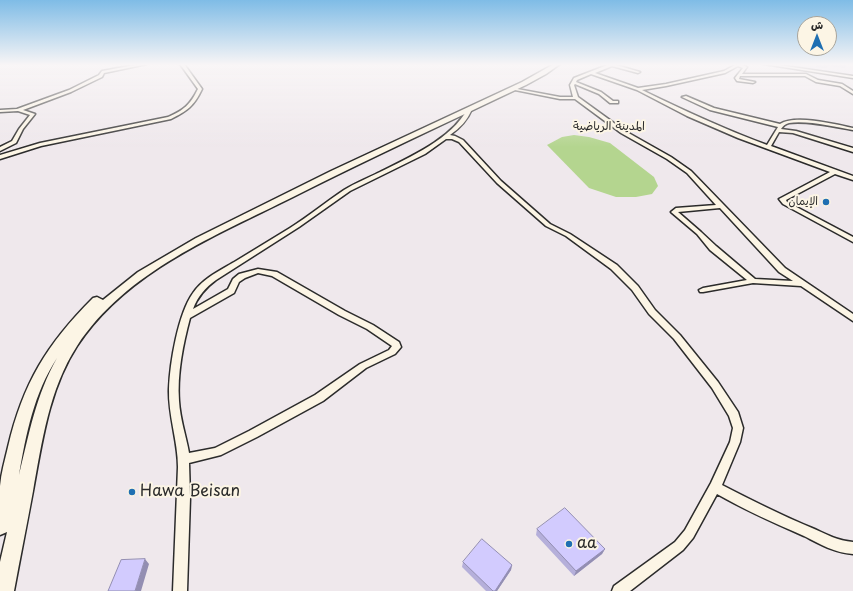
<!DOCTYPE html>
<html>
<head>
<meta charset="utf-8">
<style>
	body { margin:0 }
	#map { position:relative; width:853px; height:591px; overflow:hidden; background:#efe8ec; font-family:"Playpen Sans","Playpen Sans Arabic",sans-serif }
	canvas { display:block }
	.north { position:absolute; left:797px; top:16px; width:40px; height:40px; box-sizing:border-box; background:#fcf5e5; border:1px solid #a8a49b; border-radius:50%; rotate:0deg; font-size:11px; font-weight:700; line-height:16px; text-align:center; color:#2b2b2b }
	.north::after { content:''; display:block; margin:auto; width:14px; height:18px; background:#1f6fb2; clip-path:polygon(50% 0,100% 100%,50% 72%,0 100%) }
</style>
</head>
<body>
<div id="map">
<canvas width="853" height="591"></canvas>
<div class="north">ش</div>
</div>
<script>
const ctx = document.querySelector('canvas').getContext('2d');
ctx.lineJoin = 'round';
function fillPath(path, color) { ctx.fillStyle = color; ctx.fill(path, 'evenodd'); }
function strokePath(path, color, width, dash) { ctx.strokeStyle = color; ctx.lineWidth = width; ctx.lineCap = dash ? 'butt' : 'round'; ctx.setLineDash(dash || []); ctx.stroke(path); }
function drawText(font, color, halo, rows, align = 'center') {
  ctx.font = font + ' "Playpen Sans","Playpen Sans Arabic",sans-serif'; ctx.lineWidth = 4; ctx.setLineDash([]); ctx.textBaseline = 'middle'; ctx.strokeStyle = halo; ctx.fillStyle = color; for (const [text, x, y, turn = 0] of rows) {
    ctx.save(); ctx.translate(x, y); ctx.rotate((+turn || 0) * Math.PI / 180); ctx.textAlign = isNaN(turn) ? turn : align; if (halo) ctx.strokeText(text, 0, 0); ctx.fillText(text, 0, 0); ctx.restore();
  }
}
fillPath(new Path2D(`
	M 770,64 L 853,64 L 853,76 Z`), '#e6dff1');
fillPath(new Path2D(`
	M 574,135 L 589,137 L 610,143 L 654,177 L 658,186 L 652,194 L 636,197 L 616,197 L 589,188 L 547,145 L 562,137 Z`), '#b4d58f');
const minor = new Path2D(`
	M 140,64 L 147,64 L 104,73 L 102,77 L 71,92 L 23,110 L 35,114 L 23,129 L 16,143 L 0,151 L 0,147 L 12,141 L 19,129 L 30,115 L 18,111 L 0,112 L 0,110 L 17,109 L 69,90 L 99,75 L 102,71 Z
	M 180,64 L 184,64 L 202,89 C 194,106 187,111 171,119 L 41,146 L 0,159 L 0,155 L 40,143 L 168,117 C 184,110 190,105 198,89 Z
	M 610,64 L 617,64 L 616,65 L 640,72 L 638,73 L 612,66 L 595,73 L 638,88 L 666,84 L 724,71 L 737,64 L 741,64 L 747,67 L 742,74 L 806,74 L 818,80 L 842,84 L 853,91 L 853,94 L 840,86 L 816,82 L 805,76 L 740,76 L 739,79 L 755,82 L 753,83 L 737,81 L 735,78 L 743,68 L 738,66 L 725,73 L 666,86 L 642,90 C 683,110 724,129 767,145 L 778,127 L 710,110 L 682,97 L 686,96 L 714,108 L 780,124 C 795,114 835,124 853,128 L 853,130 C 836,127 806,120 789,123 C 785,124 783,126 781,129 L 796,131 L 853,148 L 853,152 L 793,133 L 779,132 L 771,146 L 853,176 L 853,180 L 835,174 L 786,200 L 787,202 L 853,237 L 853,242 L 783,204 L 779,199 L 830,172 L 738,138 L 687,116 L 637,90 L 591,74 L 577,80 L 576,82 L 601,92 L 613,101 L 618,101 L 618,103 L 610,103 L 599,94 L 575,84 L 574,85 L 578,97 L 625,131 L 671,157 L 691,171 L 785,268 L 853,314 L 853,321 L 801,286 L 753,283 L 703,292 L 700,292 L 699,290 L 703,288 L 747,280 L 710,250 L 697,234 L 671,212 L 676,208 L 716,205 L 687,173 L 667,159 L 621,133 L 575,99 L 560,99 L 510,89 L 512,88 L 560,97 L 573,97 L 570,85 L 574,78 ZM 720,208 L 779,272 L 793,281 L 755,279 L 716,246 L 701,232 L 678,212 Z
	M 764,64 L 772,64 L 853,76 L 853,78 Z
	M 468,108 L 472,109 C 467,121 460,128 450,135 L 455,136 L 463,140 L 501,181 L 550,224 L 570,234 L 617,265 L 638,286 L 655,310 L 680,335 L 718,382 L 738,412 L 743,428 L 740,442 L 722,485 C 751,500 781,515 812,528 C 826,534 838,541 853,542 L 853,554 C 835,553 820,544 804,536 C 774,523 745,510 717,494 L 693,538 L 683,550 L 630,591 L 612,591 L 614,586 L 675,542 L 685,530 L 711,483 L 730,442 L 733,428 L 729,416 L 712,388 L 674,339 L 649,314 L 632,290 L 611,269 L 566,236 L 546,226 L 497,183 L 459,142 L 452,139 L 446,139 L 425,154 L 350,191 L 299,227 L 216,280 C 205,288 198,296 193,309 L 228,289 L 233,279 L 239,274 L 258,269 L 277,272 L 345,311 L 373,325 L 399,342 L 401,347 L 395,354 L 366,368 L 323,401 L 257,437 L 221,455 L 189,463 L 190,498 L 187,591 L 173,591 L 178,467 C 178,441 168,415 169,389 C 170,363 178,314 193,293 C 203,278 221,270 236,261 C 254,250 272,239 290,228 C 309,216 326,202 344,190 C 355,183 368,178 380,172 C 410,157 452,139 468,108 ZM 258,273 L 272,276 L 339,315 L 367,329 L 392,346 L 389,350 L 360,364 L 315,395 L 249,431 L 215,448 L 189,453 C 186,436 180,419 179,401 C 177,374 183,344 190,318 L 234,293 L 239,282 L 245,278 Z`);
const secondary = new Path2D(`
	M 554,64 L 560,64 L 546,74 L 526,85 C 448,122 370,158 293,197 C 217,235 126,271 77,346 C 49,389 42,442 33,491 C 27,524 20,558 14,591 L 0,591 L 0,562 L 7,532 L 0,535 C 0,519 0,502 0,486 C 1,473 5,460 8,447 C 23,383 47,344 93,298 L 97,297 L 103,300 L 138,272 L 196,238 L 331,171 L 522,82 ZM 57,358 C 36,395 29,434 19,475 C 26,434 34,393 57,358 Z`);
strokePath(minor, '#2b2b2b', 3);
strokePath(secondary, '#2b2b2b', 3);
fillPath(minor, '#fcf5e5');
fillPath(secondary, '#fcf5e5');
fillPath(new Path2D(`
	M 817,64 L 847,64 L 845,68 L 828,66 L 826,68 L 816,67 Z
	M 537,529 L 605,549 L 602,554 L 574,576 L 536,535 Z
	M 463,562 L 512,565 L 511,570 L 497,591 L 486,591 L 462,567 Z`), '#b5afda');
fillPath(new Path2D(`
	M 605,549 L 602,554 L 574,576 L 576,571 Z
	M 145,559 L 149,564 L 141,591 L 135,591 Z
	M 512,565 L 511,570 L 497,591 L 495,591 Z`), '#938eb2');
const building = new Path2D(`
	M 565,508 L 605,549 L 576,571 L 537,529 Z
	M 482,539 L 512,565 L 495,591 L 493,591 L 463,562 Z
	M 145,559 L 135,591 L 108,591 L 121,560 Z`);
fillPath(building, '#d2cbfe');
strokePath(building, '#938eb2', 1);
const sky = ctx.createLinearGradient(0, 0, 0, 147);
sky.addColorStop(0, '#7fbce6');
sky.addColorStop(0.44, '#f8f5f6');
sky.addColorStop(1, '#f8f5f600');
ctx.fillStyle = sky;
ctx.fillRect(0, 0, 853, 147);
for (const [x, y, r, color] of [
	[826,202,4,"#1f6fb2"],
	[132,492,4,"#1f6fb2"],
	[569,544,4,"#1f6fb2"]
]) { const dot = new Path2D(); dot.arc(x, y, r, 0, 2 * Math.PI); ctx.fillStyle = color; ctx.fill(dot); strokePath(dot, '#fcf5e5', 1.5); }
drawText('11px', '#2b2b2b', '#fcf5e5', [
	["الإيمان",818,202]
], 'right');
drawText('12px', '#2b2b2b', '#fcf5e5', [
	["المدينة الرياضية",609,127]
]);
drawText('16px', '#2b2b2b', '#fcf5e5', [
	["Hawa Beisan",140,492],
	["aa",577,544]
], 'left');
</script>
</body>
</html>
